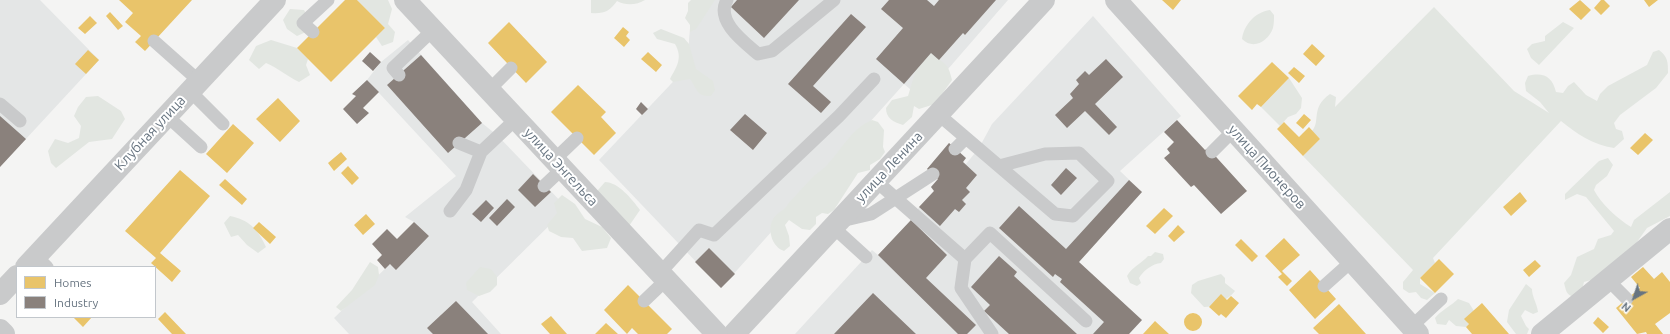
<!DOCTYPE html>
<html>
<head>
<meta charset="utf-8">
<style>
	body { margin:0 }
	#map { position:relative; width:1670px; height:334px; overflow:hidden; background:#f4f4f3; font-family:Ubuntu,sans-serif }
	canvas { display:block }
	.legend { position:absolute; left:16px; top:266px; width:140px; height:52px; box-sizing:border-box; background:#fff; border:1px solid #c2c7cc; margin:0; padding:5px 7px; list-style:none; font-size:12px; color:#677480 }
	.legend li { display:flex; align-items:center; gap:8px; height:20px }
	.legend b { width:20px; border:1px solid #c2c7cc }
	.north { position:absolute; left:1614px; top:278px; width:40px; height:40px; -webkit-text-stroke:3px #fff; paint-order:stroke; rotate:220deg; font-size:11px; font-weight:700; line-height:16px; text-align:center; color:#677480 }
	.north::after { content:''; display:block; margin:auto; width:14px; height:18px; background:#677480; clip-path:polygon(50% 0,100% 100%,50% 72%,0 100%) }
</style>
</head>
<body>
<div id="map">
<canvas width="1670" height="334"></canvas>
<ul class="legend">
<li><b style="height:11px;background:#e9c46a"></b>Homes</li>
<li><b style="height:11px;background:#8a817c"></b>Industry</li>
</ul>
<div class="north">N</div>
</div>
<script>
const ctx = document.querySelector('canvas').getContext('2d');
ctx.lineJoin = 'round';
function fillPath(path, color) { ctx.fillStyle = color; ctx.fill(path, 'evenodd'); }
function strokePath(path, color, width, dash) { ctx.strokeStyle = color; ctx.lineWidth = width; ctx.lineCap = dash ? 'butt' : 'round'; ctx.setLineDash(dash || []); ctx.stroke(path); }
function drawText(font, color, halo, rows, align = 'center') {
  ctx.font = font + ' Ubuntu,sans-serif'; ctx.lineWidth = 4; ctx.setLineDash([]); ctx.textBaseline = 'middle'; ctx.strokeStyle = halo; ctx.fillStyle = color; for (const [text, x, y, turn = 0] of rows) {
    ctx.save(); ctx.translate(x, y); ctx.rotate((+turn || 0) * Math.PI / 180); ctx.textAlign = isNaN(turn) ? turn : align; if (halo) ctx.strokeText(text, 0, 0); ctx.fillText(text, 0, 0); ctx.restore();
  }
}
fillPath(new Path2D(`
	M 0,0 L 40,0 L 99,60 L 0,167 Z
	M 704,0 L 1008,0 L 922,99 L 904,84 L 721,288 L 599,160 L 687,67 L 691,15 Z
	M 1093,16 L 1181,116 L 1120,171 L 1142,192 L 1079,262 L 1142,320 L 1129,334 L 795,334 L 872,250 L 878,255 L 911,220 L 919,207 L 934,191 L 931,187 L 938,179 L 927,169 L 949,143 L 966,158 L 963,162 L 966,164 L 979,148 L 992,124 Z
	M 408,40 L 482,123 L 498,136 L 567,208 L 472,302 L 501,334 L 349,334 L 334,318 L 390,264 L 429,236 L 414,222 L 405,217 L 456,176 L 367,80 L 381,62 Z`), '#e4e6e6');
fillPath(new Path2D(`
	M 357,0 L 388,0 L 392,9 L 388,24 L 395,32 L 393,42 L 382,46 L 376,37 L 385,28 Z
	M 591,0 L 645,0 C 637,5 626,6 617,1 C 610,11 604,14 591,13 Z
	M 691,0 L 715,0 L 696,29 L 690,32 L 690,25 L 685,18 L 688,11 L 688,3 Z
	M 1434,7 L 1514,91 L 1549,113 L 1540,102 L 1526,91 L 1525,83 L 1528,76 C 1543,72 1552,76 1556,92 L 1563,93 L 1568,86 L 1574,82 L 1586,95 L 1597,101 L 1600,94 L 1608,86 L 1647,65 L 1653,52 L 1659,50 C 1668,57 1668,62 1668,73 L 1656,88 L 1620,115 L 1614,123 L 1616,129 L 1622,131 L 1624,139 L 1614,148 C 1593,145 1577,134 1561,121 L 1433,258 L 1435,263 L 1420,278 L 1420,284 L 1435,293 L 1427,300 L 1421,298 L 1416,292 L 1409,293 L 1403,289 L 1403,282 L 1413,270 L 1303,156 L 1320,139 L 1312,131 C 1321,121 1310,108 1330,94 L 1336,97 L 1335,107 Z
	M 290,9 L 304,10 L 310,21 L 306,32 L 297,36 L 287,29 L 283,20 Z
	M 1270,10 L 1274,15 C 1274,19 1274,24 1273,28 C 1268,42 1253,50 1242,39 C 1244,25 1255,12 1270,10 Z
	M 1563,22 L 1574,28 L 1539,65 L 1531,58 L 1527,49 L 1532,44 L 1545,41 L 1545,36 Z
	M 661,29 L 684,38 L 689,44 L 696,69 L 713,81 L 715,90 L 711,96 C 697,97 697,89 690,79 L 673,82 L 670,79 C 677,66 683,58 675,44 L 657,39 L 653,33 Z
	M 271,40 L 297,48 L 308,59 L 306,65 L 310,75 L 299,82 C 287,76 278,68 266,63 L 259,69 L 249,60 L 256,46 Z
	M 931,53 C 944,65 948,61 952,80 L 935,104 L 919,109 L 914,106 L 912,117 L 903,125 C 893,122 886,118 886,108 L 892,100 L 908,96 L 916,70 Z
	M 1289,78 L 1302,98 L 1301,108 L 1296,114 L 1288,117 L 1280,126 L 1261,107 Z
	M 98,96 L 121,111 L 125,119 L 112,139 L 89,142 L 56,168 L 51,163 L 48,151 L 55,139 L 68,143 L 79,138 L 81,126 L 74,116 L 78,107 L 86,97 Z
	M 872,120 L 878,122 L 884,130 L 883,147 L 885,152 L 880,159 L 870,165 L 870,170 L 858,173 L 834,210 L 828,214 L 822,213 L 816,217 L 816,224 L 810,230 L 802,229 L 789,220 L 785,225 L 789,236 L 790,246 L 784,251 C 772,247 767,230 773,219 C 777,212 785,211 788,204 C 797,194 805,185 814,176 C 818,172 824,169 828,164 C 842,149 852,128 872,120 Z
	M 1608,158 L 1613,165 L 1607,176 L 1596,185 L 1594,190 C 1601,204 1618,219 1631,227 L 1634,220 L 1670,192 L 1670,216 L 1647,228 L 1632,249 L 1598,278 L 1584,282 L 1582,290 L 1574,297 C 1566,295 1566,290 1564,283 L 1571,275 L 1577,257 L 1594,249 L 1598,239 L 1611,235 L 1614,231 L 1586,197 L 1577,194 L 1565,200 L 1565,194 L 1599,161 Z
	M 605,182 C 618,182 632,199 640,210 L 629,226 L 597,200 L 598,190 Z
	M 562,195 L 575,204 L 585,219 L 602,227 L 611,238 L 607,248 L 582,251 L 573,238 L 561,237 L 549,231 L 547,225 L 557,213 L 554,203 Z
	M 230,216 C 249,220 258,229 266,247 L 258,253 L 247,245 L 238,235 L 231,237 L 224,223 Z
	M 1155,252 L 1163,254 L 1164,259 L 1161,263 C 1153,263 1142,272 1139,278 L 1141,283 L 1137,286 L 1130,283 L 1127,276 C 1133,266 1141,264 1148,256 L 1151,256 Z
	M 370,262 L 378,267 L 379,275 L 375,285 L 341,311 L 336,307 L 352,290 Z
	M 480,267 L 491,269 L 497,277 L 497,285 L 490,292 L 479,296 L 467,290 L 466,283 Z
	M 1221,274 L 1225,278 L 1225,283 L 1235,291 C 1229,299 1214,307 1204,307 L 1191,293 L 1192,285 L 1198,281 Z
	M 1526,284 L 1532,289 C 1532,297 1537,303 1538,312 L 1533,314 L 1525,310 L 1521,316 L 1526,326 L 1529,329 L 1527,334 L 1516,334 L 1507,322 L 1509,310 Z
	M 1458,299 L 1469,303 L 1474,311 L 1465,319 L 1469,324 L 1466,327 L 1456,326 L 1449,320 L 1446,325 L 1437,324 L 1435,318 C 1439,312 1452,305 1458,299 Z`), '#e2e6e1');
fillPath(new Path2D(`
	M 119,0 L 192,0 L 145,51 L 135,42 L 141,36 L 125,22 L 133,13 Z
	M 345,0 L 357,0 L 385,28 L 331,82 L 297,48 Z
	M 1162,0 L 1181,0 L 1173,10 Z
	M 1580,0 L 1591,10 L 1581,20 L 1569,9 Z
	M 1601,0 L 1604,0 L 1610,6 L 1601,15 L 1594,8 Z
	M 1644,0 L 1658,0 L 1649,7 Z
	M 110,12 L 123,26 L 118,30 L 106,16 Z
	M 90,16 L 97,23 L 85,34 L 78,28 Z
	M 509,22 L 547,62 L 526,83 L 488,43 Z
	M 623,27 L 629,32 L 626,36 L 630,40 L 624,47 L 614,38 Z
	M 1312,44 L 1325,56 L 1316,66 L 1303,54 Z
	M 88,50 L 99,60 L 86,74 L 75,64 Z
	M 648,52 L 662,65 L 656,72 L 641,59 Z
	M 1272,62 L 1289,78 L 1261,107 L 1257,104 L 1252,110 L 1238,96 Z
	M 1294,67 L 1305,76 L 1299,83 L 1288,73 Z
	M 578,85 L 606,112 L 601,117 L 616,133 L 594,155 L 551,112 Z
	M 278,98 L 300,121 L 280,142 L 256,119 Z
	M 1304,114 L 1311,120 L 1303,129 L 1296,123 Z
	M 1284,122 L 1299,137 L 1309,127 L 1320,139 L 1303,156 L 1277,129 Z
	M 233,124 L 254,143 L 227,173 L 206,154 Z
	M 1645,133 L 1653,140 L 1638,155 L 1630,148 Z
	M 341,152 L 347,159 L 334,171 L 328,163 Z
	M 348,166 L 359,178 L 352,185 L 341,173 Z
	M 180,170 L 210,196 L 160,253 L 181,271 L 172,282 L 151,263 L 156,258 L 125,231 Z
	M 225,179 L 247,199 L 242,205 L 219,185 Z
	M 1520,192 L 1527,201 L 1511,216 L 1503,207 Z
	M 1164,208 L 1173,216 L 1155,234 L 1146,226 Z
	M 366,214 L 375,224 L 363,235 L 354,225 Z
	M 259,222 L 276,237 L 270,244 L 253,228 Z
	M 1178,225 L 1185,232 L 1174,242 L 1168,236 Z
	M 1284,238 L 1300,255 L 1282,271 L 1292,281 L 1287,286 L 1278,277 L 1282,274 L 1265,256 Z
	M 1241,239 L 1258,256 L 1252,262 L 1235,245 Z
	M 1439,259 L 1454,274 L 1435,293 L 1420,278 Z
	M 1535,260 L 1541,266 L 1529,277 L 1523,270 Z
	M 1643,267 L 1654,279 L 1662,272 L 1670,282 L 1670,313 L 1655,324 L 1663,334 L 1647,334 L 1646,332 L 1637,334 L 1616,308 L 1640,288 L 1631,277 Z
	M 1310,270 L 1336,299 L 1315,319 L 1289,290 Z
	M 628,285 L 672,329 L 667,334 L 638,334 L 632,328 L 627,334 L 604,310 Z
	M 1221,294 L 1227,300 L 1231,296 L 1239,303 L 1226,318 L 1221,314 L 1219,316 L 1209,307 Z
	M 1482,303 L 1509,334 L 1472,334 L 1466,327 L 1469,324 L 1464,319 Z
	M 1339,304 L 1366,334 L 1319,334 L 1313,328 Z
	M 165,312 L 186,334 L 172,334 L 158,319 Z
	M1184 322a9 9 0 1 1 18 0a9 9 0 1 1-18 0Z
	M 551,316 L 567,334 L 550,334 L 541,324 Z
	M 73,317 L 92,317 L 83,327 Z
	M 1598,317 L 1609,327 L 1603,333 L 1593,323 Z
	M 1155,321 L 1169,334 L 1143,334 Z
	M 606,323 L 618,334 L 595,334 Z`), '#e9c46a');
fillPath(new Path2D(`
	M 737,0 L 799,0 L 764,38 L 731,7 Z
	M 889,0 L 927,0 L 934,6 L 939,0 L 996,0 L 965,35 L 963,33 L 939,60 L 931,53 L 904,84 L 876,59 L 903,28 L 881,9 Z
	M 851,14 L 866,27 L 813,86 L 831,102 L 821,113 L 788,84 Z
	M 370,52 L 381,62 L 373,71 L 362,61 Z
	M 421,55 L 482,123 L 448,153 L 387,85 Z
	M 1106,59 L 1123,77 L 1095,104 L 1117,127 L 1109,135 L 1085,111 L 1067,128 L 1055,115 L 1073,98 L 1070,94 L 1079,84 L 1076,80 L 1085,71 L 1089,75 Z
	M 367,80 L 379,92 L 363,108 L 369,113 L 357,124 L 343,109 L 356,96 L 352,94 Z
	M 641,102 L 648,109 L 642,115 L 636,109 Z
	M 745,114 L 767,133 L 753,150 L 730,130 Z
	M 0,116 L 26,139 L 0,167 Z
	M 1177,120 L 1205,150 L 1208,148 L 1247,191 L 1221,214 L 1194,185 L 1191,187 L 1164,158 L 1170,153 L 1167,149 L 1174,142 L 1164,132 Z
	M 949,143 L 966,158 L 963,162 L 977,175 L 966,188 L 970,192 L 962,200 L 966,204 L 959,212 L 955,209 L 940,226 L 919,207 L 934,191 L 931,187 L 938,179 L 927,169 Z
	M 1066,168 L 1077,178 L 1061,195 L 1051,185 Z
	M 533,174 L 551,192 L 535,207 L 518,190 Z
	M 1129,180 L 1142,192 L 1079,262 L 1142,320 L 1129,334 L 1093,334 L 1104,322 L 1060,282 L 1062,279 L 1055,274 L 1053,277 L 999,228 L 1019,206 L 1066,249 Z
	M 507,199 L 515,207 L 497,226 L 489,218 Z
	M 486,200 L 494,208 L 481,222 L 472,214 Z
	M 911,220 L 947,255 L 926,278 L 976,325 L 967,334 L 958,334 L 878,255 Z
	M 414,222 L 429,236 L 396,270 L 390,264 L 385,269 L 377,260 L 382,255 L 372,244 L 387,229 L 397,239 Z
	M 709,248 L 735,274 L 721,288 L 695,262 Z
	M 999,256 L 1017,272 L 1014,276 L 1077,334 L 1009,334 L 984,311 L 990,305 L 971,287 Z
	M 873,293 L 916,334 L 834,334 Z
	M 456,301 L 488,334 L 433,334 L 427,328 Z`), '#8a817c');
strokePath(new Path2D(`
	M 727,0 C 715,21 744,42 758,54 L 772,51 L 834,0
	M 313,32 L 303,23 L 328,0
	M 154,41 L 199,81
	M 399,75 L 393,68 L 433,30
	M 489,90 L 511,68
	M 190,91 L 223,124
	M 0,104 L 20,121
	M 938,114 L 1055,214 L 1073,216 L 1108,181 L 1079,153 L 1045,154 L 999,166
	M 167,116 L 201,147
	M 459,143 L 481,152
	M 955,149 L 966,138
	M 1212,152 L 1234,130
	M 554,160 L 577,138
	M 876,181 L 965,259 L 990,233 L 1086,321
	M 544,186 L 562,169
	M 450,211 L 466,190 L 481,152 L 516,119
	M 841,221 L 871,214 L 933,174
	M 833,227 L 866,257
	M 36,256 L 47,267
	M 965,259 L 961,288 L 992,334
	M 660,273 L 699,230 L 714,235 L 839,116 L 874,79
	M 1608,280 L 1627,299
	M 1324,286 L 1352,261
	M 644,301 L 666,280
	M 1411,327 L 1441,299`), '#c9cacb', 13);
strokePath(new Path2D(`
	M 1116,0 L 1418,334
	M 26,267 L 275,0
	M 0,294 L 17,276
	M 0,330 L 4,334
	M 734,334 L 1044,0
	M 1542,334 L 1670,229`), '#c9cacb', 22);
strokePath(new Path2D(`
	M 405,0 L 717,334`), '#c9cacb', 22);
drawText('14px', '#677480', '#fff', [
	["Клубная улица",150,133,-47],
	["улица Энгельса",561,167,47],
	["улица Ленина",889,167,-47],
	["улица Пионеров",1267,167,48]
]);
</script>
</body>
</html>
